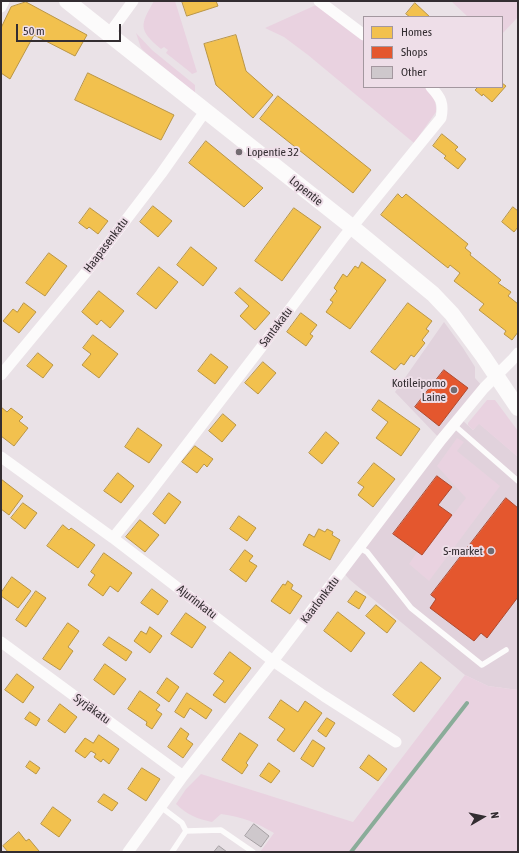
<!DOCTYPE html>
<html>
<head>
<meta charset="utf-8">
<style>
	body { margin:0 }
	#map { position:relative; width:519px; height:853px; overflow:hidden; background:#eae2e7; font-family:"Asap Condensed",sans-serif }
	canvas { display:block }
	.frame { position:absolute; inset:0; border:2px solid #332d31; pointer-events:none }
	.legend { position:absolute; left:363px; top:16px; width:140px; height:72px; box-sizing:border-box; background:#eedee8; border:1px solid #a3979f; margin:0; padding:5px 7px; list-style:none; font-size:12px; color:#332d31 }
	.legend li { display:flex; align-items:center; gap:8px; height:20px }
	.legend b { width:20px; border:1px solid #a3979f }
	.north { position:absolute; left:463px; top:797px; width:40px; height:40px; -webkit-text-stroke:3px #eedee8; paint-order:stroke; rotate:81deg; font-size:11px; font-weight:700; line-height:16px; text-align:center; color:#332d31 }
	.north::after { content:''; display:block; margin:auto; width:14px; height:18px; background:#332d31; clip-path:polygon(50% 0,100% 100%,50% 72%,0 100%) }
	.scale { position:absolute; left:16px; top:24px; width:105px; height:18px; box-sizing:border-box; border:2px solid #332d31; border-top:0; padding-left:5px; font-size:12px; line-height:14px; white-space:nowrap; color:#332d31; -webkit-text-stroke:3px #eedee8; paint-order:stroke }
</style>
</head>
<body>
<div id="map">
<canvas width="519" height="853"></canvas>
<div class="frame"></div>
<ul class="legend">
<li><b style="height:11px;background:#f2c14e"></b>Homes</li>
<li><b style="height:11px;background:#e4572e"></b>Shops</li>
<li><b style="height:11px;background:#cec8cc"></b>Other</li>
</ul>
<div class="north">N</div>
<div class="scale">50 m</div>
</div>
<script>
const ctx = document.querySelector('canvas').getContext('2d');
ctx.lineJoin = 'round';
function fillPath(path, color) { ctx.fillStyle = color; ctx.fill(path, 'evenodd'); }
function strokePath(path, color, width, dash) { ctx.strokeStyle = color; ctx.lineWidth = width; ctx.lineCap = dash ? 'butt' : 'round'; ctx.setLineDash(dash || []); ctx.stroke(path); }
function drawText(font, color, halo, rows, align = 'center') {
  ctx.font = font + ' "Asap Condensed",sans-serif'; ctx.lineWidth = 4; ctx.setLineDash([]); ctx.textBaseline = 'middle'; ctx.strokeStyle = halo; ctx.fillStyle = color; for (const [text, x, y, turn = 0] of rows) {
    ctx.save(); ctx.translate(x, y); ctx.rotate((+turn || 0) * Math.PI / 180); ctx.textAlign = isNaN(turn) ? turn : align; if (halo) ctx.strokeText(text, 0, 0); ctx.fillText(text, 0, 0); ctx.restore();
  }
}
fillPath(new Path2D(`
	M 444,322 L 463,348 L 475,367 L 475,378 L 484,388 L 460,418 L 473,430 L 479,423 L 518,457 L 518,690 L 488,686 L 465,675 L 350,580 L 342,571 L 441,440 L 395,392 Z`), '#e1d2dc');
fillPath(new Path2D(`
	M 154,1 L 175,1 L 197,72 L 192,74 L 190,72 L 166,53 L 168,50 L 164,47 L 161,49 C 138,30 140,25 154,1 Z
	M 451,1 L 518,1 L 518,17 L 502,34 L 502,17 L 468,17 Z
	M 316,5 L 364,41 L 364,87 L 424,87 C 432,93 437,102 436,112 L 414,143 L 308,55 L 284,37 L 265,28 Z
	M 136,33 L 152,50 L 195,85 L 195,93 L 147,54 L 141,48 Z
	M 487,400 L 495,400 L 518,431 L 518,457 L 479,424 L 473,430 L 468,425 L 468,423 Z
	M 457,438 L 464,442 L 457,451 L 500,486 L 429,581 L 409,564 L 417,552 L 422,555 L 466,498 L 437,466 Z
	M 465,675 L 488,686 L 518,690 L 518,852 L 260,852 L 274,833 C 255,822 243,817 221,814 L 212,822 C 198,819 187,815 176,804 L 186,789 L 201,774 L 353,822 Z`), '#e9d2e0');
const homes = new Path2D(`
	M 182,1 L 216,1 L 218,6 L 187,16 Z
	M 26,2 L 87,35 L 75,56 L 34,35 L 10,79 L 1,73 L 1,28 L 11,7 Z
	M 415,3 L 430,17 L 410,17 L 406,14 Z
	M 236,35 L 246,71 L 273,95 L 253,118 L 216,85 L 204,44 Z
	M 88,73 L 174,115 L 161,140 L 75,100 Z
	M 502,83 L 506,86 L 492,102 L 483,94 L 482,96 L 475,90 L 478,87 L 502,87 Z
	M 278,96 L 371,170 L 353,193 L 260,119 Z
	M 442,134 L 458,147 L 455,150 L 466,159 L 458,169 L 444,158 L 446,156 L 433,146 Z
	M 206,141 L 263,188 L 244,207 L 189,163 Z
	M 398,194 L 402,198 L 406,194 L 468,244 L 465,248 L 471,253 L 470,255 L 501,280 L 498,283 L 511,292 L 508,296 L 518,304 L 518,332 L 512,340 L 504,334 L 506,331 L 479,310 L 484,304 L 454,281 L 460,273 L 450,265 L 448,268 L 381,215 Z
	M 153,206 L 172,221 L 158,237 L 140,222 Z
	M 513,207 L 518,211 L 518,227 L 514,232 L 502,222 Z
	M 90,208 L 108,221 L 98,234 L 89,227 L 87,229 L 79,223 Z
	M 294,208 L 321,227 L 282,281 L 255,261 Z
	M 191,247 L 217,268 L 203,286 L 177,265 Z
	M 49,253 L 67,266 L 45,296 L 26,283 Z
	M 362,262 L 386,280 L 350,329 L 326,312 L 333,302 L 330,300 L 337,291 L 334,288 L 343,274 L 347,277 L 355,266 L 358,268 Z
	M 159,267 L 178,282 L 156,309 L 137,294 Z
	M 240,288 L 270,313 L 255,330 L 240,316 L 249,306 L 235,293 Z
	M 99,291 L 124,311 L 110,328 L 101,320 L 97,325 L 82,312 Z
	M 24,303 L 36,312 L 19,333 L 3,321 L 13,309 L 17,312 Z
	M 408,303 L 432,321 L 426,329 L 429,331 L 422,340 L 425,343 L 414,357 L 411,355 L 404,365 L 401,363 L 395,370 L 371,352 Z
	M 301,313 L 317,325 L 310,334 L 313,336 L 306,346 L 287,332 Z
	M 93,335 L 118,354 L 99,378 L 82,365 L 91,354 L 83,348 Z
	M 38,353 L 53,365 L 43,378 L 27,366 Z
	M 211,354 L 228,367 L 215,384 L 198,371 Z
	M 263,362 L 276,373 L 258,394 L 245,383 Z
	M 379,400 L 420,429 L 401,456 L 376,438 L 388,422 L 372,410 Z
	M 1,407 L 7,412 L 11,408 L 23,417 L 19,421 L 28,428 L 14,446 L 1,436 Z
	M 223,414 L 236,425 L 222,442 L 209,431 Z
	M 138,428 L 162,445 L 149,463 L 125,447 Z
	M 326,432 L 339,443 L 322,464 L 309,453 Z
	M 195,446 L 213,459 L 207,467 L 204,464 L 197,473 L 182,462 Z
	M 374,463 L 395,479 L 373,507 L 358,495 L 364,487 L 358,483 Z
	M 118,473 L 134,486 L 121,503 L 104,491 Z
	M 1,479 L 23,496 L 9,515 L 1,509 Z
	M 169,493 L 181,502 L 165,524 L 153,514 Z
	M 23,503 L 37,513 L 25,529 L 11,518 Z
	M 239,516 L 256,528 L 247,541 L 230,529 Z
	M 140,520 L 159,535 L 145,552 L 126,537 Z
	M 63,525 L 69,530 L 71,528 L 95,545 L 78,568 L 47,546 Z
	M 319,529 L 325,532 L 327,529 L 333,532 L 332,535 L 340,540 L 330,560 L 303,545 L 309,534 L 314,537 Z
	M 245,550 L 253,556 L 249,561 L 257,566 L 246,582 L 230,570 Z
	M 104,553 L 132,573 L 118,592 L 110,586 L 103,596 L 88,585 L 95,575 L 91,572 Z
	M 12,577 L 31,591 L 18,608 L 1,596 L 1,593 Z
	M 288,581 L 293,585 L 291,589 L 302,596 L 290,614 L 271,601 L 283,584 L 285,585 Z
	M 152,589 L 168,601 L 158,615 L 141,603 Z
	M 36,591 L 46,598 L 26,627 L 16,620 Z
	M 356,591 L 366,597 L 359,609 L 348,602 Z
	M 376,605 L 396,621 L 387,633 L 366,616 Z
	M 338,612 L 365,633 L 351,652 L 324,631 Z
	M 186,613 L 206,627 L 192,648 L 171,634 Z
	M 68,623 L 79,631 L 68,647 L 73,651 L 60,670 L 43,659 Z
	M 150,627 L 162,636 L 150,653 L 134,641 L 141,631 L 146,634 Z
	M 109,637 L 132,652 L 126,661 L 103,645 Z
	M 230,652 L 251,668 L 225,703 L 213,695 L 224,681 L 214,674 Z
	M 421,662 L 441,678 L 414,712 L 393,695 Z
	M 105,664 L 126,679 L 114,695 L 94,680 Z
	M 17,674 L 34,687 L 23,703 L 5,690 Z
	M 167,678 L 179,687 L 169,702 L 157,693 Z
	M 140,691 L 160,705 L 156,710 L 162,714 L 152,729 L 146,725 L 147,722 L 128,709 Z
	M 187,693 L 212,710 L 206,719 L 190,708 L 184,718 L 175,712 Z
	M 281,700 L 298,712 L 305,701 L 322,713 L 294,752 L 277,740 L 285,729 L 269,718 Z
	M 60,704 L 77,717 L 65,733 L 48,721 Z
	M 30,712 L 40,719 L 36,726 L 25,719 Z
	M 327,718 L 335,723 L 326,737 L 318,731 Z
	M 181,728 L 189,734 L 186,739 L 193,744 L 183,758 L 168,747 Z
	M 240,733 L 258,745 L 246,763 L 248,765 L 242,774 L 222,760 Z
	M 99,735 L 119,749 L 109,764 L 103,759 L 101,762 L 94,757 L 96,754 L 91,751 L 85,758 L 75,751 L 85,738 L 93,743 Z
	M 313,740 L 325,748 L 313,767 L 301,759 Z
	M 369,755 L 387,769 L 378,781 L 360,768 Z
	M 30,761 L 40,768 L 36,774 L 26,767 Z
	M 269,763 L 280,771 L 271,783 L 260,776 Z
	M 142,768 L 160,779 L 146,801 L 128,789 Z
	M 104,794 L 118,803 L 112,811 L 98,802 Z
	M 53,807 L 71,820 L 59,837 L 41,824 Z
	M 19,832 L 26,841 L 29,839 L 39,851 L 38,852 L 8,852 L 3,846 Z`);
fillPath(homes, '#f2c14e');
strokePath(homes, '#b99545', 1);
const shops = new Path2D(`
	M 444,370 L 468,388 L 439,426 L 415,407 Z
	M 437,476 L 452,487 L 438,505 L 452,515 L 422,555 L 393,534 Z
	M 506,498 L 518,508 L 518,597 L 487,638 L 481,633 L 474,641 L 430,608 L 436,599 L 431,595 Z`);
fillPath(shops, '#e4572e');
strokePath(shops, '#af4a2f', 1);
strokePath(new Path2D(`
	M 351,852 L 467,703`), '#8aac99', 4);
const building = new Path2D(`
	M 254,824 L 269,836 L 261,847 L 245,836 Z
	M 219,846 L 227,852 L 214,852 Z`);
fillPath(building, '#cec8cc');
strokePath(building, '#a59fa3', 1);
strokePath(new Path2D(`
	M 454,425 L 518,481
	M 360,548 L 367,552 L 411,608 L 482,665 L 506,650
	M 161,807 L 182,823 L 186,831 L 172,852
	M 186,831 L 221,830 L 253,852`), '#fcfbfb', 5.5);
strokePath(new Path2D(`
	M 319,1 L 364,35
	M 1,7 L 4,1
	M 109,34 L 133,1
	M 1,375 L 87,271 L 161,174 L 206,110
	M 1,457 L 113,538 L 273,661 L 324,696 L 396,742
	M 113,538 L 148,495 L 260,349 L 344,237 L 441,118 C 444,103 441,98 431,87
	M 1,642 L 183,776
	M 128,852 L 183,776 L 273,661 L 441,440 L 484,388 L 512,360 L 518,353`), '#fcfbfb', 11);
strokePath(new Path2D(`
	M 67,1 L 352,227 L 433,294 L 452,314 L 483,356 L 518,408`), '#fcfbfb', 16);
for (const [x, y, r, color] of [
	[239,152,4,"#736c71"],
	[454,390,4,"#736c71"],
	[491,551,4,"#736c71"]
]) { const dot = new Path2D(); dot.arc(x, y, r, 0, 2 * Math.PI); ctx.fillStyle = color; ctx.fill(dot); strokePath(dot, '#eedee8', 1.5); }
drawText('12px', '#332d31', '#eedee8', [
	["Lopentie 32",247,152,"left"],
	["Kotileipomo",446,383],
	["Laine",446,397],
	["S-market",483,551]
], 'right');
drawText('12px', '#332d31', '#eedee8', [
	["Lopentie",306,191,39],
	["Haapasenkatu",106,245,-53],
	["Santakatu",276,327,-53],
	["Kaarlonkatu",320,600,-53],
	["Ajurinkatu",197,602,38],
	["Syrjäkatu",92,709,36]
]);
</script>
</body>
</html>
